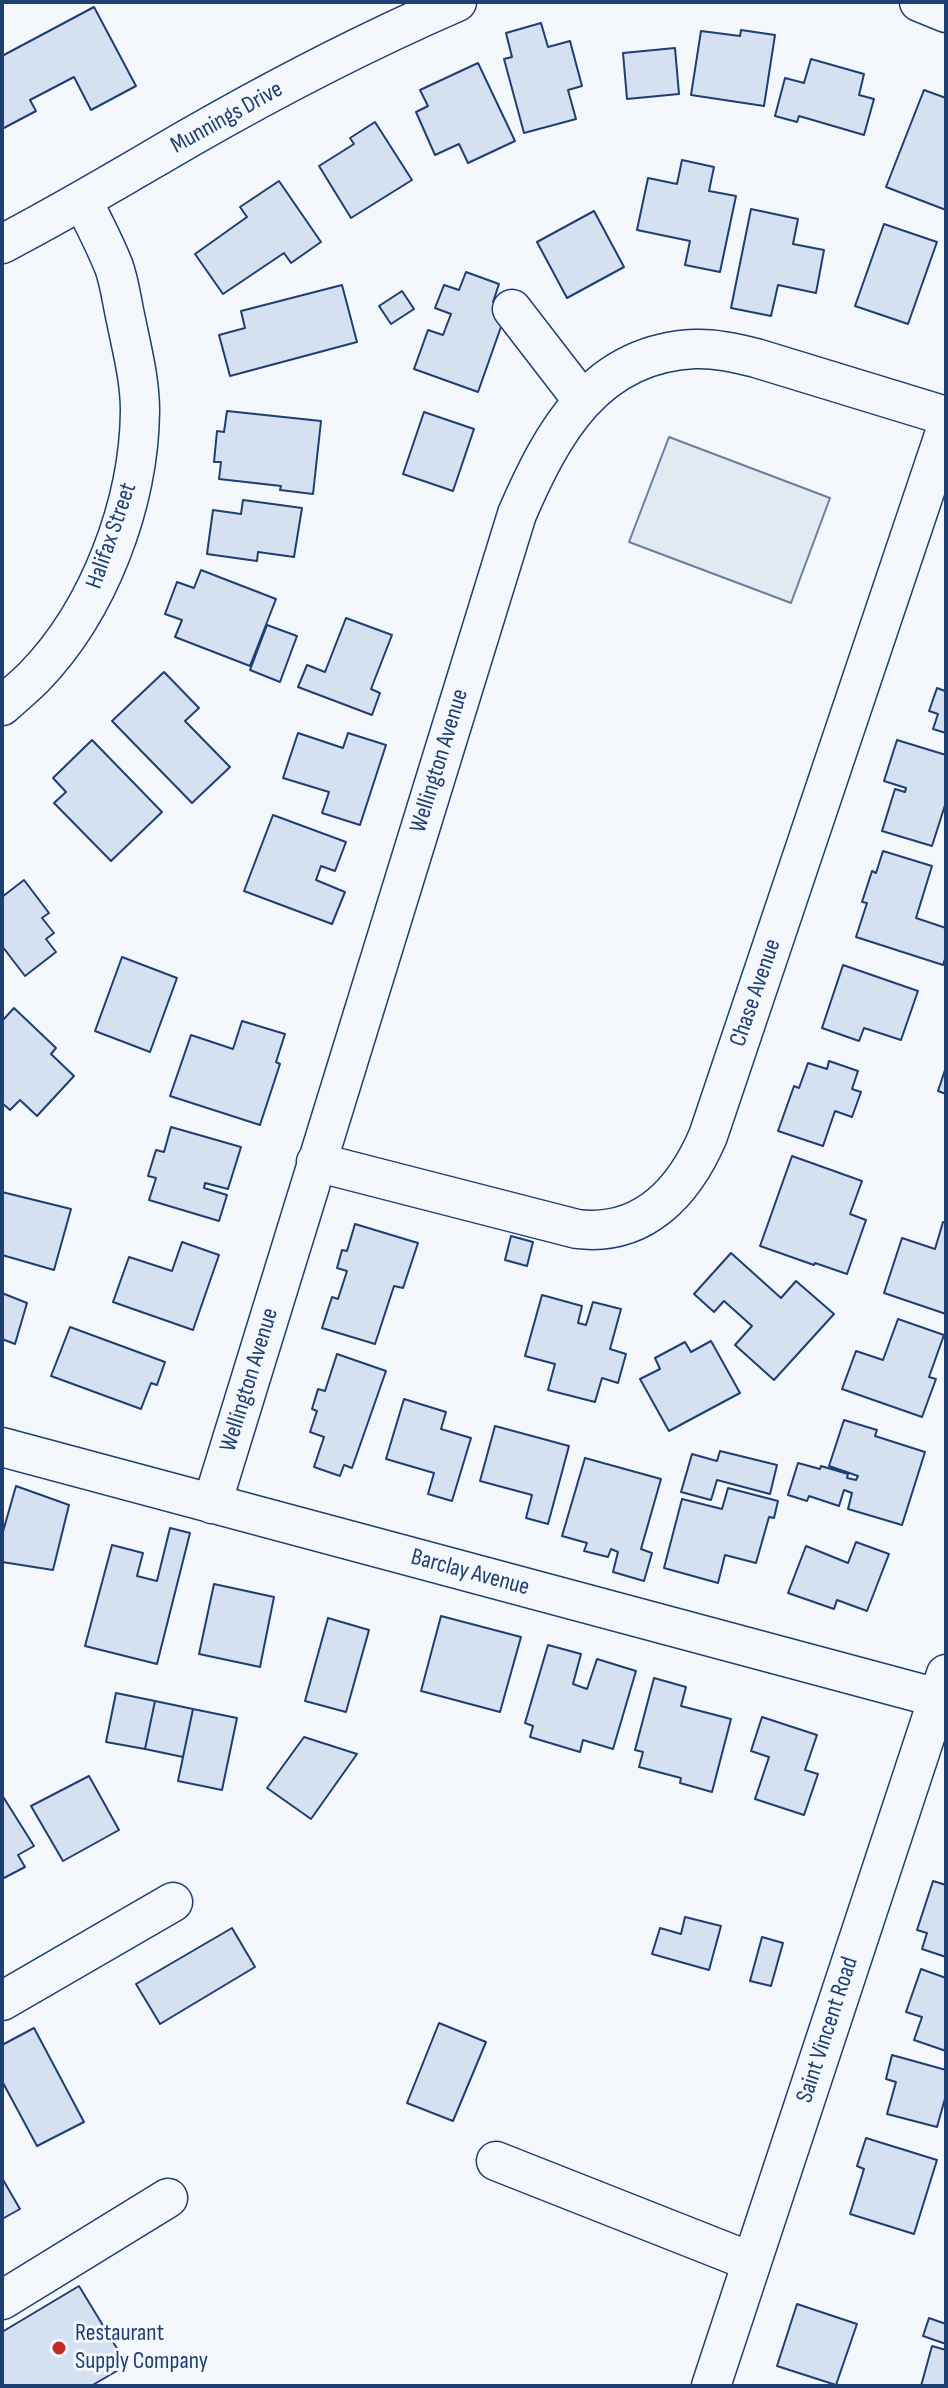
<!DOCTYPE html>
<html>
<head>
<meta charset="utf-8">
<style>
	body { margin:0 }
	#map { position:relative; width:948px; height:2388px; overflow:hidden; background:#f4f7fb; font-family:"Sofia Sans Condensed",sans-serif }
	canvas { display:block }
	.frame { position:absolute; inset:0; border:4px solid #1d3f73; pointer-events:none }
</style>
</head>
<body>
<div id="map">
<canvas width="948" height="2388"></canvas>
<div class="frame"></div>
</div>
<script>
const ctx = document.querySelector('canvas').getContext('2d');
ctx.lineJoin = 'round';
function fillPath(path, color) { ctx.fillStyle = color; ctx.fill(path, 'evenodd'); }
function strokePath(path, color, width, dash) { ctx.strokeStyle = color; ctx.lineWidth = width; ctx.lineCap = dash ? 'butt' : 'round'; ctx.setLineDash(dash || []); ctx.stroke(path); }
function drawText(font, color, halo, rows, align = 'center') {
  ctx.font = font + ' "Sofia Sans Condensed",sans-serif'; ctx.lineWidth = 6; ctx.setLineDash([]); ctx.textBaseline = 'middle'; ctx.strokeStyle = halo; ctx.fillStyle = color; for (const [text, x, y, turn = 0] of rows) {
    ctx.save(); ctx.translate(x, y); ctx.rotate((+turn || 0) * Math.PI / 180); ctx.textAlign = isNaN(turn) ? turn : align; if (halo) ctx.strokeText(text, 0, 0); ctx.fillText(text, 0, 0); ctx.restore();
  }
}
const green = new Path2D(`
	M 669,437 L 830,498 L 791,603 L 629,542 Z`);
fillPath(green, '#e3e9f0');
strokePath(green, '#687fa3', 2);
const building = new Path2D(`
	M 94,7 L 136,86 L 91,110 L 74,77 L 30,100 L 36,111 L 2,129 L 2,56 Z
	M 541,23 L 548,47 L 570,41 L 582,86 L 568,90 L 576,119 L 524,133 L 504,59 L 512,57 L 506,33 Z
	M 741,30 L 775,35 L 764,106 L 691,95 L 701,31 L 740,36 Z
	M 675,48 L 679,94 L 627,99 L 623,53 Z
	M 811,59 L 864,74 L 859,95 L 874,99 L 864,135 L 799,116 L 797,122 L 775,116 L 785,78 L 804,83 Z
	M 478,63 L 515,141 L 468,163 L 459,144 L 435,155 L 416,112 L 428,106 L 420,90 Z
	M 924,90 L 946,98 L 946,210 L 886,187 Z
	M 375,122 L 412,180 L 351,218 L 319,166 L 354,144 L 350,138 Z
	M 682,160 L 714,167 L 709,191 L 736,196 L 720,272 L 685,265 L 690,241 L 637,230 L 648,178 L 677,184 Z
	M 279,181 L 321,242 L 291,263 L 284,253 L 223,294 L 195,254 L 247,217 L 240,207 Z
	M 751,209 L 798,219 L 793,244 L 824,250 L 816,293 L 778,285 L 771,316 L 731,308 Z
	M 594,211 L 624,267 L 567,298 L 537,242 Z
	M 884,224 L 937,242 L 908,324 L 855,306 Z
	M 466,272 L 499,284 L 493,302 L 508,307 L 478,392 L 414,369 L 428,330 L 443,335 L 451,314 L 435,308 L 444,285 L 459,290 Z
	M 342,285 L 357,342 L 230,376 L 219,335 L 245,328 L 241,311 Z
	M 402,291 L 414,309 L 391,324 L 379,306 Z
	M 227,411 L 321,421 L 313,494 L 280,490 L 281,486 L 219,479 L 221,462 L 214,462 L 217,431 L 224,432 Z
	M 424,412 L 474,429 L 453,491 L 403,474 Z
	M 243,500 L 302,508 L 294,557 L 258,552 L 257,561 L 207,554 L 213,510 L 241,514 Z
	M 201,570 L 276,599 L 250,666 L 175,637 L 182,620 L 165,614 L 177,582 L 194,588 Z
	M 346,618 L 392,635 L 371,689 L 380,693 L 372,715 L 298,687 L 307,665 L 325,672 Z
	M 267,625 L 297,636 L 280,682 L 250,670 Z
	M 164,672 L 199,708 L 185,721 L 230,767 L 192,803 L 112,721 Z
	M 937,688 L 945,691 L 946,688 L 946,733 L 933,729 L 938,714 L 929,711 Z
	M 298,733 L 343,748 L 348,733 L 386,745 L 360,825 L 322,813 L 329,792 L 283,778 Z
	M 92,740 L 162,812 L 111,861 L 54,803 L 66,792 L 53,778 Z
	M 897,740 L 946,755 L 946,802 L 932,846 L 882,831 L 895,789 L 905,792 L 906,788 L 884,781 Z
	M 273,815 L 346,842 L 335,871 L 321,866 L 316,880 L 345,892 L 332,924 L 244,891 Z
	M 883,851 L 932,866 L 916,918 L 946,928 L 946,956 L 943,965 L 856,937 L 867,903 L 862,902 L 872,871 L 876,873 Z
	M 24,880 L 49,913 L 42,918 L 54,933 L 46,939 L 56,952 L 25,976 L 2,946 L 2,897 Z
	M 122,957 L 177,978 L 150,1052 L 95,1031 Z
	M 843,965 L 918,991 L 901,1040 L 864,1028 L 859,1041 L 822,1028 Z
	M 14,1008 L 56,1048 L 51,1054 L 74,1076 L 37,1116 L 20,1100 L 10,1110 L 2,1103 L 2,1021 Z
	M 242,1021 L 285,1034 L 276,1062 L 280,1064 L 260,1125 L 170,1096 L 191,1035 L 233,1049 Z
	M 829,1061 L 858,1071 L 852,1089 L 861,1092 L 852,1117 L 835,1111 L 823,1146 L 778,1131 L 794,1086 L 799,1088 L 808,1063 L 827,1069 Z
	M 946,1067 L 946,1094 L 938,1091 Z
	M 171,1127 L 241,1147 L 228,1189 L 205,1183 L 204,1188 L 227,1195 L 219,1221 L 149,1200 L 156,1178 L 148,1176 L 156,1150 L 164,1152 Z
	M 792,1156 L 862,1181 L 850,1214 L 866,1220 L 847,1274 L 815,1263 L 814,1265 L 760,1246 Z
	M 2,1192 L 71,1209 L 54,1270 L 2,1255 Z
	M 943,1222 L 946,1222 L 946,1314 L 884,1293 L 902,1238 L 935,1249 Z
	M 355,1224 L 418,1243 L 403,1288 L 394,1286 L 375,1344 L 322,1328 L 332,1297 L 338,1299 L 347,1271 L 337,1268 L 342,1250 L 347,1251 Z
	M 511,1236 L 533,1242 L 527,1266 L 505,1260 Z
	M 182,1242 L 219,1255 L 193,1330 L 113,1302 L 129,1257 L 172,1271 Z
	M 731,1253 L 781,1298 L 796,1281 L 834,1314 L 774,1380 L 735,1345 L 752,1326 L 724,1301 L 714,1312 L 694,1294 Z
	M 2,1293 L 27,1303 L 15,1344 L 2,1339 Z
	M 542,1295 L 582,1306 L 578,1323 L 586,1325 L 593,1302 L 621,1309 L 610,1349 L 626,1354 L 618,1383 L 602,1378 L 595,1402 L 548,1390 L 555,1364 L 525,1356 Z
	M 898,1319 L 944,1335 L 929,1377 L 936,1379 L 922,1417 L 842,1389 L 856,1351 L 883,1360 Z
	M 70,1327 L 165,1362 L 157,1385 L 151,1383 L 141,1409 L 51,1376 Z
	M 711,1341 L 740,1393 L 669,1431 L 640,1379 L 660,1369 L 655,1358 L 685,1342 L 691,1352 Z
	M 337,1354 L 386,1371 L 352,1468 L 344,1465 L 340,1476 L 314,1467 L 324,1437 L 310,1432 L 317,1411 L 312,1409 L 318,1389 L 325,1391 Z
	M 404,1399 L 446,1412 L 441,1429 L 471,1438 L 452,1501 L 428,1494 L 434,1473 L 386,1459 Z
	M 844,1420 L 877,1430 L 875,1436 L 925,1452 L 902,1525 L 848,1509 L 852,1493 L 844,1490 L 839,1506 L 809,1496 L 807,1501 L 788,1495 L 798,1463 L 820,1469 L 821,1466 L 848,1474 L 847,1478 L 856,1480 L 858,1476 L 829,1466 Z
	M 495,1426 L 569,1446 L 548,1524 L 526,1518 L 532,1495 L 480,1481 Z
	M 720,1451 L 777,1465 L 770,1494 L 717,1480 L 711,1500 L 681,1492 L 692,1454 L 717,1461 Z
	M 585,1458 L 661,1479 L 641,1549 L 652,1553 L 644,1581 L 613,1572 L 618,1552 L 611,1549 L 608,1557 L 584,1551 L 587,1543 L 562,1536 Z
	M 16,1486 L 69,1505 L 53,1570 L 2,1562 L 2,1535 Z
	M 728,1488 L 778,1501 L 774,1518 L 769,1517 L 756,1563 L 725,1555 L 718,1583 L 664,1568 L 682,1499 L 722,1509 Z
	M 170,1528 L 190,1533 L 157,1664 L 85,1646 L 112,1545 L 143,1553 L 137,1576 L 157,1581 Z
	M 856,1542 L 889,1554 L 867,1611 L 837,1600 L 834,1609 L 788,1593 L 806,1546 L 848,1563 Z
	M 214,1584 L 274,1597 L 260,1667 L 199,1654 Z
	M 441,1616 L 521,1637 L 500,1712 L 421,1691 Z
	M 328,1618 L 369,1630 L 346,1712 L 305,1701 Z
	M 548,1645 L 581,1654 L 573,1684 L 587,1689 L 597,1659 L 636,1671 L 613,1749 L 583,1740 L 580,1752 L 530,1737 L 533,1726 L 525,1723 Z
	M 654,1678 L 686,1687 L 681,1706 L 731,1719 L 712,1792 L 680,1783 L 681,1778 L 639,1767 L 643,1752 L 635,1750 Z
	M 116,1693 L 155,1701 L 145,1749 L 106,1742 Z
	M 155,1701 L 193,1709 L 183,1757 L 145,1749 Z
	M 193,1709 L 237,1718 L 222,1790 L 178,1781 Z
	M 762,1717 L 817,1735 L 805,1770 L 818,1774 L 804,1815 L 755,1799 L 769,1757 L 751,1751 Z
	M 304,1737 L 357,1754 L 311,1819 L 267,1788 Z
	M 89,1776 L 119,1830 L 63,1861 L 31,1806 Z
	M 2,1795 L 34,1846 L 18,1855 L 25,1867 L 2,1879 Z
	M 933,1881 L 946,1885 L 946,1957 L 922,1949 L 927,1933 L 917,1930 Z
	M 685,1917 L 721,1926 L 709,1970 L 652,1954 L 660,1928 L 681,1934 Z
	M 232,1928 L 255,1967 L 160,2024 L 136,1984 Z
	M 762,1937 L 783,1943 L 771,1986 L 750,1981 Z
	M 921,1969 L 946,1978 L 946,2051 L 914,2040 L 922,2017 L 906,2012 Z
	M 439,2023 L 486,2042 L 453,2121 L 407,2103 Z
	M 34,2028 L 84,2122 L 37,2146 L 2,2081 L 2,2045 Z
	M 892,2055 L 946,2070 L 946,2095 L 937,2127 L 887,2114 L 896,2082 L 886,2079 Z
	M 866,2138 L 937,2160 L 914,2234 L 850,2214 L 864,2169 L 857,2166 Z
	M 2,2178 L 20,2209 L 2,2219 Z
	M 79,2286 L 127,2365 L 91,2386 L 2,2386 L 2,2332 Z
	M 797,2304 L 857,2324 L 836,2385 L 777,2366 Z
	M 929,2318 L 946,2324 L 946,2344 L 923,2336 Z
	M 932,2346 L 946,2350 L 946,2386 L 921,2386 Z`);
fillPath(building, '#d5e0f0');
strokePath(building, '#1d3f73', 2);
const minor = new Path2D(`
	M 919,2 L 946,13
	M 2,244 C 66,211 127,174 189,138 C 276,88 365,42 457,2
	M 512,309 L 583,401
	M 2,706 C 13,696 24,687 34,677 C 99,610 139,504 140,411 C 140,380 132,350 126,320 C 122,303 120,284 114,267 C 105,244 93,222 83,201
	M 316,1162 L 577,1229 C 643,1237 684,1192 708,1136 L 946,429
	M 2,1447 L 938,1698
	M 212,1504 L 517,514 C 552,433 595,353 695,349 C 716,348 737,353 756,358 L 946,416
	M 2,2001 L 173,1902
	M 496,2161 L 752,2262
	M 2,2300 L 168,2198
	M 711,2386 L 946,1674`);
strokePath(minor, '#1d3f73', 41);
strokePath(minor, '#f4f7fb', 38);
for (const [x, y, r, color] of [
	[59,2348,8,"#c62828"]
]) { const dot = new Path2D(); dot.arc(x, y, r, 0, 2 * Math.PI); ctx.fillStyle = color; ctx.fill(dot); strokePath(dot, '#f4f7fb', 3); }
drawText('24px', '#1d3f73', '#f4f7fb', [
	["Munnings Drive",227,118,-29],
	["Halifax Street",112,536,-71],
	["Wellington Avenue",440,761,-73],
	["Chase Avenue",756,993,-71],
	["Wellington Avenue",250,1380,-73],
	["Barclay Avenue",470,1573,15],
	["Saint Vincent Road",828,2030,-72]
]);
drawText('24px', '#1d3f73', '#f4f7fb', [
	["Restaurant",75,2334],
	["Supply Company",75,2362]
], 'left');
</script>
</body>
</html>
